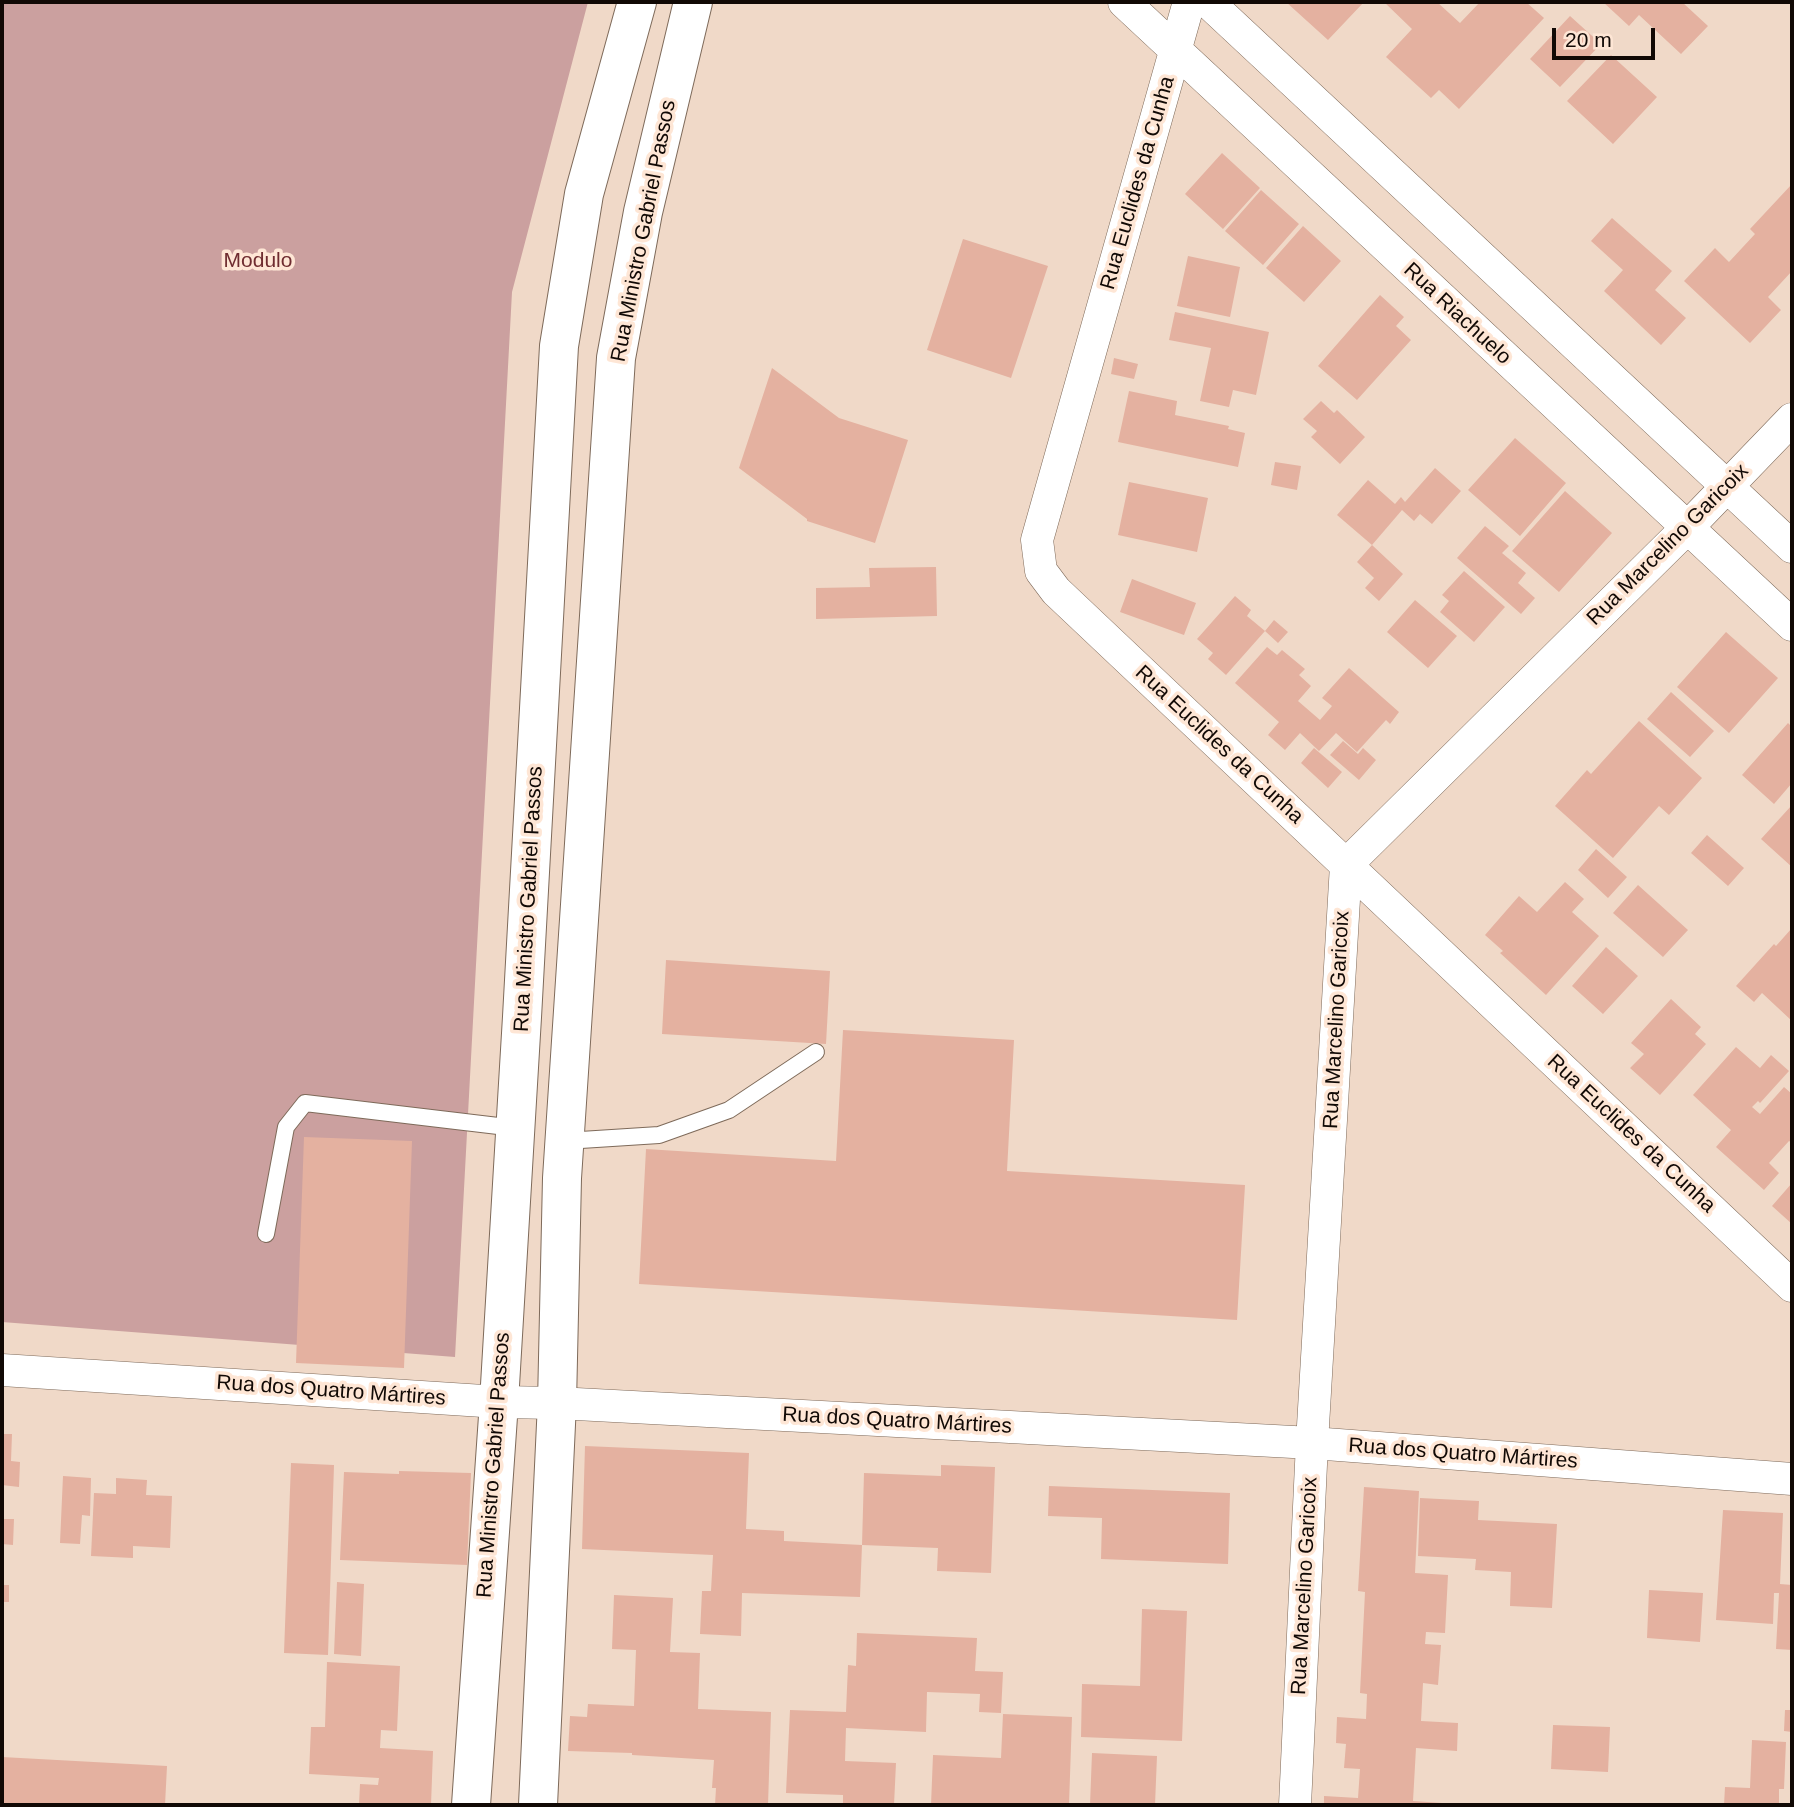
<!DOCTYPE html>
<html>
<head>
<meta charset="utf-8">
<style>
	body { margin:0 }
	#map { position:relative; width:1794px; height:1807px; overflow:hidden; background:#f0d9c8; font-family:Arial,sans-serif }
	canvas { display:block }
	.frame { position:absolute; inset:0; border:4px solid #110905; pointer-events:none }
	.scale { position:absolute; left:1552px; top:28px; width:103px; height:32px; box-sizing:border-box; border:4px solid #110905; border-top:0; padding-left:9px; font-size:21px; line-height:24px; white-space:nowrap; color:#110905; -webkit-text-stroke:5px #fee6d5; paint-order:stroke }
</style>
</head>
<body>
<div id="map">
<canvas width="1794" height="1807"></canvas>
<div class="frame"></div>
<div class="scale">20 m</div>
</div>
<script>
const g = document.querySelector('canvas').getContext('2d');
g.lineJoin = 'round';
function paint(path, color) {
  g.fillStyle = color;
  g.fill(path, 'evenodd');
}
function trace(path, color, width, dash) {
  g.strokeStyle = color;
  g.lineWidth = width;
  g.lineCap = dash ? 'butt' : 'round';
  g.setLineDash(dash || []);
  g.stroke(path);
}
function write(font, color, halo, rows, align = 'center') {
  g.font = font + ' Arial,sans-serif';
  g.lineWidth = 7;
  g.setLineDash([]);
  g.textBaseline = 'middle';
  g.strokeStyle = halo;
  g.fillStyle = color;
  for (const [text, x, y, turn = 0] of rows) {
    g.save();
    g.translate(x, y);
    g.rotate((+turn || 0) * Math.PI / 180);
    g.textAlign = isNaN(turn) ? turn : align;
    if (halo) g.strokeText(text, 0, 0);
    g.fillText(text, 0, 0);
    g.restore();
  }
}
paint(new Path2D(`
	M2,2H588L512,292L455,1357L2,1322Z`), '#cba09f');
paint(new Path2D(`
	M1286,2H1364L1328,40Z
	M1384,2H1437L1460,23L1480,2H1526L1544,18L1459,109L1439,90L1431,98L1386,57L1412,29Z
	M1603,2H1682L1708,26L1681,54L1639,15L1629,26Z
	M1570,16L1601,44L1560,87L1530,59Z
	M1611,55L1657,97L1613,144L1567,101Z
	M1222,153L1260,188L1223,229L1185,194Z
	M1792,184V271L1768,297L1781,310L1750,343L1684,281L1715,248L1729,262L1755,234L1750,229Z
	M1261,190L1299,224L1263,265L1225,231Z
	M1612,218L1672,271L1655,290L1686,318L1661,345L1604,291L1623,270L1591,241Z
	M1303,226L1341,261L1304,302L1266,268Z
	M963,239L1048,266L1011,378L927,350Z
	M1188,256L1240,267L1230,317L1177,306Z
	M1380,295L1404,317L1396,326L1411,340L1357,400L1318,366Z
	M1175,312L1269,332L1256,395L1233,390L1229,407L1200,401L1211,348L1169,340Z
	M1114,358L1138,364L1134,379L1111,374Z
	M772,368L839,418L908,440L875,543L807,521V519L739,468Z
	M1129,391L1177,401L1175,415L1229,426L1228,429L1245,433L1238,467L1118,442Z
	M1321,401L1334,413L1337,410L1365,437L1340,464L1311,437L1317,431L1303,419Z
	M1515,438L1566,483L1520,536L1468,490Z
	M1275,462L1301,466L1297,490L1271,485Z
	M1435,468L1461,491L1432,524L1420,514L1414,521L1402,510L1372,545L1337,515L1368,480L1395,504L1401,497L1405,502Z
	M1129,482L1208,498L1197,552L1118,535Z
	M1565,491L1612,533L1559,592L1512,551Z
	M1485,526L1509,546L1502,553L1526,573L1518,583L1535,598L1521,614L1457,558Z
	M1372,545L1403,574L1379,601L1365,588L1374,578L1357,562Z
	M936,567L937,616L816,619V588L870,587L869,568Z
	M1464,571L1505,607L1474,642L1440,612L1449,601L1442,595Z
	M1132,579L1196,603L1184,635L1120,612Z
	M1235,596L1251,610L1247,616L1265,631L1226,675L1208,659L1213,653L1197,639Z
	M1415,600L1457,636L1428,668L1387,632Z
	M1274,620L1288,632L1278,643L1265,631Z
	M1726,632L1778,678L1729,733L1677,687Z
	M1267,647L1277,655L1282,650L1305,669L1299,675L1311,686L1298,701L1320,720L1332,706L1322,698L1349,668L1399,712L1390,724L1386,720L1357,752L1336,733L1319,751L1300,733L1285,750L1268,735L1279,722L1235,683Z
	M1671,692L1714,731L1690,757L1647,719Z
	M1639,721L1702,778L1669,815L1659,806L1613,858L1555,806L1587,770L1591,774Z
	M1788,723L1792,727V783L1774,804L1742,775Z
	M1343,741L1358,754L1363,748L1376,760L1359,780L1330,755Z
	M1314,748L1342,772L1328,788L1301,763Z
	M1792,805V867L1761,839Z
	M1707,835L1744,868L1728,886L1691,853Z
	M1596,849L1627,877L1608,898L1578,870Z
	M1565,882L1584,899L1572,912L1599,936L1546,995L1500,953L1503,951L1485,935L1519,896L1537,912Z
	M1638,885L1688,930L1663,957L1613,913Z
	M1792,928V1021L1762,993L1754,1002L1736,986L1774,944L1776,946Z
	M1606,947L1638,976L1603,1014L1572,986Z
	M666,960L830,971L826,1044L662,1034Z
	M1671,999L1701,1027L1695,1034L1706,1044L1660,1095L1630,1068L1644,1054L1631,1043Z
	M843,1030L1014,1040L1007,1171L1245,1185L1237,1320L639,1284L646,1149L836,1161Z
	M1736,1047L1760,1068L1771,1055L1789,1071L1760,1103L1758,1101L1752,1107L1760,1114L1784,1087L1792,1094V1143L1789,1141L1769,1163L1779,1173L1764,1190L1716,1147L1731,1130L1693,1095Z
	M304,1137L412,1141L404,1368L296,1363Z
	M1792,1183V1224L1772,1206Z
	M2,1434H12L11,1461L20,1462L19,1487L2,1485Z
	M585,1446L749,1453L746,1529L784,1531V1541L862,1545L860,1597L742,1593L741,1636L700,1634L702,1591H711L713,1555L582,1549Z
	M291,1463L334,1465L328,1655L284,1653Z
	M941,1465L995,1467L991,1573L937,1571L938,1548L862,1545L864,1473L941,1476Z
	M399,1471L471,1473L467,1565L340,1560L344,1472L399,1474Z
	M63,1476L91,1478L90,1516L82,1515L80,1544L60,1543Z
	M116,1478L147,1480L146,1495L172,1496L170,1548L133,1546V1558L91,1556L94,1493L116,1494Z
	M1049,1486L1230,1493L1228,1564L1101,1559L1102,1518L1048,1516Z
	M1364,1487L1419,1491L1415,1573L1448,1575L1445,1633L1426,1632L1425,1644L1441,1645L1438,1685L1423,1683L1421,1721L1458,1723L1457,1751L1416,1748L1413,1801L1442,1803V1805H1324V1796L1358,1798L1360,1769L1344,1768L1346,1744L1336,1743L1337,1717L1366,1719L1367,1694L1360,1693L1365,1592L1358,1591Z
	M1420,1498L1479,1501L1478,1520L1557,1524L1552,1608L1510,1606L1511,1572L1475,1570L1476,1559L1418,1556Z
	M1723,1510L1783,1513L1780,1584L1792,1585V1650L1776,1649L1779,1593H1774L1773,1624L1716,1620Z
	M2,1519H14L13,1545L2,1544Z
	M337,1582L364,1584L361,1656L334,1654Z
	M2,1585H9V1602H2Z
	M1649,1590L1703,1593L1700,1642L1647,1638Z
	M614,1595L673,1598L670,1652L700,1653L698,1709L771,1712L768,1805H715L716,1788H712L714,1760L632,1755V1753L568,1751L570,1716L587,1717L588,1704L634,1706L636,1650L612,1649Z
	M1142,1609L1187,1611L1182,1741L1081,1737L1082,1684L1140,1686Z
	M857,1633L977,1638L975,1671L1003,1672L1001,1713L979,1712L980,1694L927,1692L926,1732L846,1728L845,1761L896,1763L894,1805H843V1795L786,1793L790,1710L846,1712L848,1665L856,1666Z
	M327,1662L400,1666L397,1731L381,1730L380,1748L433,1751L431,1805H359L360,1784L378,1785L379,1778L309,1774L311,1727H325Z
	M1785,1710H1792V1732L1784,1731Z
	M1003,1714L1072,1717L1069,1805H931L933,1755L1001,1758Z
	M1553,1725L1610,1727L1608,1772L1551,1769Z
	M1752,1740L1786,1742L1784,1789H1779V1805H1724L1725,1787L1750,1788Z
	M1092,1753L1157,1756L1155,1805H1090Z
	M2,1757L167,1766L165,1805H2Z`), '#e4b1a0');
const service = new Path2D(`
	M565,1141L659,1135L729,1110L816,1052
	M266,1234L286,1127L305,1103L515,1128`);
const minor = new Path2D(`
	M1124,2L1792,625
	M1189,2L1037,540L1041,571L1056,591L1792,1286
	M1208,2L1792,547
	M2,1370L499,1402L557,1403L1312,1443L1792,1479
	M1295,1805L1312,1443L1346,865L1687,528L1792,419`);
const secondary = new Path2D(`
	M471,1805L499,1402L522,1017L559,346L584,194L637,2
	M538,1805L557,1403L562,1178L616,358L643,212L693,2`);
trace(service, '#7e6a5a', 18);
trace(minor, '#7e6a5a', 33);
trace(secondary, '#7e6a5a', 40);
trace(service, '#fff', 16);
trace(minor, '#fff', 32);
trace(secondary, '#fff', 38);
write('21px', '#110905', '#fee6d5', [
	["Rua Euclides da Cunha",1138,183,-74],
	["Rua Ministro Gabriel Passos",644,231,-79],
	["Rua Riachuelo",1457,314,43],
	["Rua Marcelino Garicoix",1668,545,-45],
	["Rua Euclides da Cunha",1219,745,43],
	["Rua Ministro Gabriel Passos",529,899,-87],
	["Rua Marcelino Garicoix",1337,1020,-87],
	["Rua Euclides da Cunha",1631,1134,43],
	["Rua dos Quatro Mártires",331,1391,4],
	["Rua dos Quatro Mártires",897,1421,3],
	["Rua dos Quatro Mártires",1463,1454,4],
	["Rua Ministro Gabriel Passos",494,1465,-86],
	["Rua Marcelino Garicoix",1305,1586,-87]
]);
write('21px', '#6f2c30', '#fee6d5', [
	["Modulo",258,261]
]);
</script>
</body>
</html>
